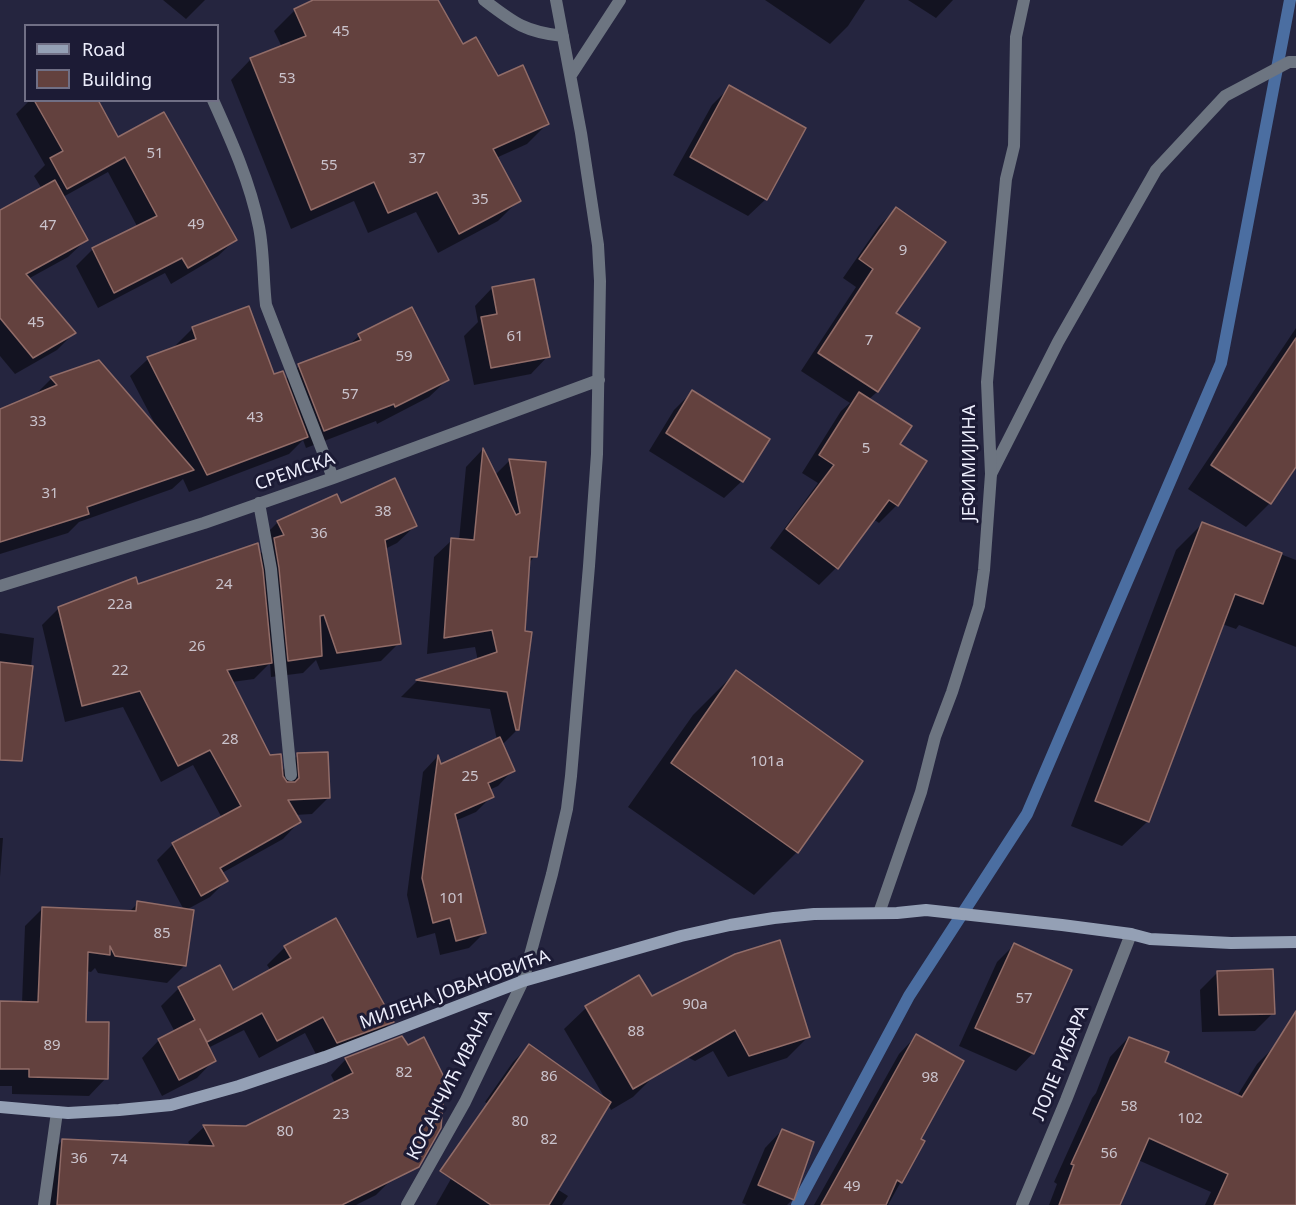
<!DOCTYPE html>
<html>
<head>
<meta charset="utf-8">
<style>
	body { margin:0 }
	#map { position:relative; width:1296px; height:1205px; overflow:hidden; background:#25253f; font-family:"Noto Sans",sans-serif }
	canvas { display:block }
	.legend { position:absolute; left:24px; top:24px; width:195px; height:78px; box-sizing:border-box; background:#1c1b35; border:2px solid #706f85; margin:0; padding:8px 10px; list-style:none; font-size:18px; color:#edeefc }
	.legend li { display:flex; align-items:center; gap:12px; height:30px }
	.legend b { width:30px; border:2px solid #706f85 }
</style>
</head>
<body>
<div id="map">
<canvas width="1296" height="1205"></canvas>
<ul class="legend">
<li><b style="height:8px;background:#94a0b5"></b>Road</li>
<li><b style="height:16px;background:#63413e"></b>Building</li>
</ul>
</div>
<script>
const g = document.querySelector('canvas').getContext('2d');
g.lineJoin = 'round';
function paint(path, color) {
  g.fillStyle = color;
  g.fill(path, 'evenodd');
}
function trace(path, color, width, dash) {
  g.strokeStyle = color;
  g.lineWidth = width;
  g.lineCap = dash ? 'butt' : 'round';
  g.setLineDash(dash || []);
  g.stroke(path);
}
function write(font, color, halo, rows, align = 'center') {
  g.font = font + ' "Noto Sans",sans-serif';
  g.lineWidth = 6;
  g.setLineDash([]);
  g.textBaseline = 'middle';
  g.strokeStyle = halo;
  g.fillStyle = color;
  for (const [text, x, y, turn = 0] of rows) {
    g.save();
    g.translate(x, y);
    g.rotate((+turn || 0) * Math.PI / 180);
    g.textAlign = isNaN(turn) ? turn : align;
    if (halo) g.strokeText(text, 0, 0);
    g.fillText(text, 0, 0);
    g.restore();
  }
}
paint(new Path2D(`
	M163,0H205L186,19Z
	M317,0H436L462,46L547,124L527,144L496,158L519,200L498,221L438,253L416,212L368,233L354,201L291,229L231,80L251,59L282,47L274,31L295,10Z
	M765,0H865L848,26L830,44Z
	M908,0H953L936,18Z
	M730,87L766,199L748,216L673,175L712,105Z
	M30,100H96L117,139L235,240L218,256L171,284L165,273L98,308L76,266L93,249L137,226L108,172L63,197L86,240L68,257L28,279L74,333L57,350L15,374L0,356V212L42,189L34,176L45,165L16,114Z
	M896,209L894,313L918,329L877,392L868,400L898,444L897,505L879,523L873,519L836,568L819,585L770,548L818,483L802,473L841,411L850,403L801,371L856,287L843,278L879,226Z
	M492,288L548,356L531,374L474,385L464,336L478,322L475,306Z
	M193,328L273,376L285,380L299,366L348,346L359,336L447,380L429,397L377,424L376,421L306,448L303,440L289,454L189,492L183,479L172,489L79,522L68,533L0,554V411L33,397L51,379L99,362L156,426L130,376L148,359L176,348L175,346Z
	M1296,328V464L1270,503L1246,527L1188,489Z
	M692,392L742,481L724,498L649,451L674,410Z
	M482,450L495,475L510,460L535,556L528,564L518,729L502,745L513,770L498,786L489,790L492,796L476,812L455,821L485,932L469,948L440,955L435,933L417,938L407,895L423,772L437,757L440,766L497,740L490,709L401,697L417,681L478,661L475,647L427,654L434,557L452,540H459L466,467Z
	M340,505L415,526L397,543L385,549L399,643L381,661L320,670L316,660L303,673L271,677L270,663L254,679L232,682L269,756L281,772L298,755L329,797L312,814L295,815L299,822L283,839L222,873L226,881L210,897L186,910L184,966L167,983L98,973L95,968L91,972L86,971L84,1023L106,1078L89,1096L12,1094V1086H0V1003H22L25,926L42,909L129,912L138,903L184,910L157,860L173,844L222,818L193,765L161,782L123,707L65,722L42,625L59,608L138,586L259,555L265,549L260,540L278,522Z
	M1202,524L1296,560V647L1239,625L1236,629L1222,624L1148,821L1122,846L1071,826L1176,550Z
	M0,633L34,638L26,714L0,728Z
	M736,672L797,852L754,895L628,807L693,715Z
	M0,838H3L0,877Z
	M1014,945L1033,1053L1016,1071L959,1046L997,962Z
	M285,947L392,1021L375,1039L319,1060L305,1033L259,1058L244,1030L208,1048L214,1060L197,1078L162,1096L142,1058L159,1040L175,1032L161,1006L179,988L232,992L271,971L267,965Z
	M1218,972L1273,1013L1255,1031L1202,1032L1200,990Z
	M639,977L651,998L808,1037L787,1058L728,1077L713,1051L695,1061L671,1049L655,1075L633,1097L611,1110L608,1104L557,1189L568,1196L562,1205H436L492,1107L485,1102L513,1062L529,1046L606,1100L564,1029L586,1008Z
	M1296,1016V1205H1205L1211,1192L1138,1160L1119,1205H1049L1057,1184L1054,1182L1092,1098L1096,1093L1110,1057L1128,1038L1167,1053L1163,1063L1237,1096L1257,1064L1274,1047Z
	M916,1036L919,1139L923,1142L888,1205H814L899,1054Z
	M402,1038L392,1179L376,1195L356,1205H44L46,1157L62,1141L191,1147L188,1142L204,1127L247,1128L335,1083L331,1075L346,1059Z
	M782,1130L793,1199L787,1205H747L742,1203L765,1148Z`), '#0007');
trace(new Path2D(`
	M797,1205L909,996L1027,814L1221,363L1290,0`), '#4b6ea1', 12);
const building = new Path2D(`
	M313,0H438L463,44L476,37L498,76L523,65L549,124L493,149L521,201L459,234L437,192L388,213L374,182L311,210L250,58L306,36L294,9Z
	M729,85L806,128L767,200L690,157Z
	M34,100H98L118,137L164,112L237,240L188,268L182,258L114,293L92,248L157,216L125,157L67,189L50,158L63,151Z
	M55,180L88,240L26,274L76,333L33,358L0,318V210Z
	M896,207L946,242L896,313L920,328L878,392L818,353L873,269L859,259Z
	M534,279L550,357L491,368L481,317L497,314L492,287Z
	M249,306L274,374L283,371L308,437L207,475L147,357L196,339L192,327Z
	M412,307L449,380L395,407L394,404L324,431L298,364L361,340L358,334Z
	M1296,338V467L1271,504L1211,465Z
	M99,360L194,470L87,507L89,514L0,542V409L57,385L50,377Z
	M692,390L770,439L743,482L666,433Z
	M859,392L912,426L900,444L927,461L898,506L889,500L838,569L786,529L834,465L819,455Z
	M483,448L516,515L520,513L509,459L546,462L537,557H530L525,631L532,632L519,730H516L507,692L416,680L497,652L492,630L444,638L451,538L474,540Z
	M395,478L417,526L385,540L401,644L337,653L324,615L320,616L322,656L288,661L279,568L274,538L284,535L277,521L337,494L341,503Z
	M1202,522L1282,553L1263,604L1235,594L1149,822L1095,801Z
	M258,543L263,570L272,663L227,670L270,755L281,754L283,776L287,782H295L299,778L297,753L328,752L330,798L288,800L301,822L220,868L228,881L201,896L172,843L241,806L210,750L178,766L140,691L82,706L58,607L136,577L138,584Z
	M0,662L33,666L22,761L0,760Z
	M736,670L863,761L798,853L671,763Z
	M500,737L515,771L488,783L494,797L455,814L486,933L456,941L450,918L433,923L422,878L438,755L441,764Z
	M137,901L194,910L186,966L115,956L110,946V955L88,952L86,1022H109L108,1079L29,1077V1069H0V1001L38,1002L42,907L136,911Z
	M336,918L394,1022L337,1043L323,1017L277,1041L262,1013L207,1042L200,1029L216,1061L179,1080L158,1039L195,1020L178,987L220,965L233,990L291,958L284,946Z
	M780,940L810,1037L749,1056L735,1030L633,1089L585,1006L639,975L652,996L735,954Z
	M1014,943L1072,970L1034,1054L975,1028Z
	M1273,969L1275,1014L1219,1015L1217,971Z
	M1296,1011V1205H1214L1228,1174L1149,1138L1120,1205H1059L1074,1165L1071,1164L1129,1037L1169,1052L1165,1062L1242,1097Z
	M916,1034L964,1061L921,1139L925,1141L902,1183L897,1180L886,1205H821Z
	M402,1036L408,1045L424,1037L445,1079L441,1128L419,1167L342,1205H57L62,1139L214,1146L203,1125L246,1126L353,1073L345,1058Z
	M529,1044L611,1102L549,1205H491L440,1171Z
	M782,1129L814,1142L794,1200L758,1185Z`);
paint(building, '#63413e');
trace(building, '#916c68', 1.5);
trace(new Path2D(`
	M991,474L1058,342L1156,170L1225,96L1289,62H1296`), '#6d7581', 12);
trace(new Path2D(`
	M484,0C514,23 525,32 563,36
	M571,75L620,0
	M213,100C232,142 250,182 259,227C264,253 263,279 266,305L333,478
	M259,503L271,569L291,775
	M0,586L204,523L333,478L599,380
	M879,913L921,792L935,737L952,692L979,606L984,570L991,474L987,382L1006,179L1014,146L1016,37L1024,0
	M44,1205L57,1112
	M407,1205L465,1102L523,981L552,874L567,809L571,776L589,566L597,454L600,281L598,245L581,133L556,0
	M1022,1205L1066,1100L1131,934`), '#6d7581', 12);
trace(new Path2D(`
	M0,1107L68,1113L119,1110L171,1105L239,1086L325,1057L523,981L681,936L730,925L774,918L814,914L897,913L926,910L1062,925L1131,934L1150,939L1231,943L1296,942`), '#94a0b5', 12);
write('15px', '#cac3cc', null, [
	["45",341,32],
	["53",287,79],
	["51",155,154],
	["37",417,159],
	["55",329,166],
	["35",480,200],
	["49",196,225],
	["47",48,226],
	["9",903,251],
	["45",36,323],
	["61",515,337],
	["7",869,341],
	["59",404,357],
	["57",350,395],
	["43",255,418],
	["33",38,422],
	["5",866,449],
	["31",50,494],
	["38",383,512],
	["36",319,534],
	["24",224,585],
	["22a",120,605],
	["26",197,647],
	["22",120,671],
	["28",230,740],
	["101a",767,762],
	["25",470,777],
	["101",452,899],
	["85",162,934],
	["57",1024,999],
	["90a",695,1005],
	["88",636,1032],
	["89",52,1046],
	["82",404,1073],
	["86",549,1077],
	["98",930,1078],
	["58",1129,1107],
	["23",341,1115],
	["102",1190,1119],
	["80",520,1122],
	["80",285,1132],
	["82",549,1140],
	["56",1109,1154],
	["36",79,1159],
	["74",119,1160],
	["49",852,1187]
]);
write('18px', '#edeefc', '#1c1b35', [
	["ЈЕФИМИЈИНА",970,463,-90],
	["СРЕМСКА",295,472,-19],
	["МИЛЕНА ЈОВАНОВИЋА",455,990,-20],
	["ЛОЛЕ РИБАРА",1061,1063,-68],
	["КОСАНЧИЋ ИВАНА",450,1085,-63]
]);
</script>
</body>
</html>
